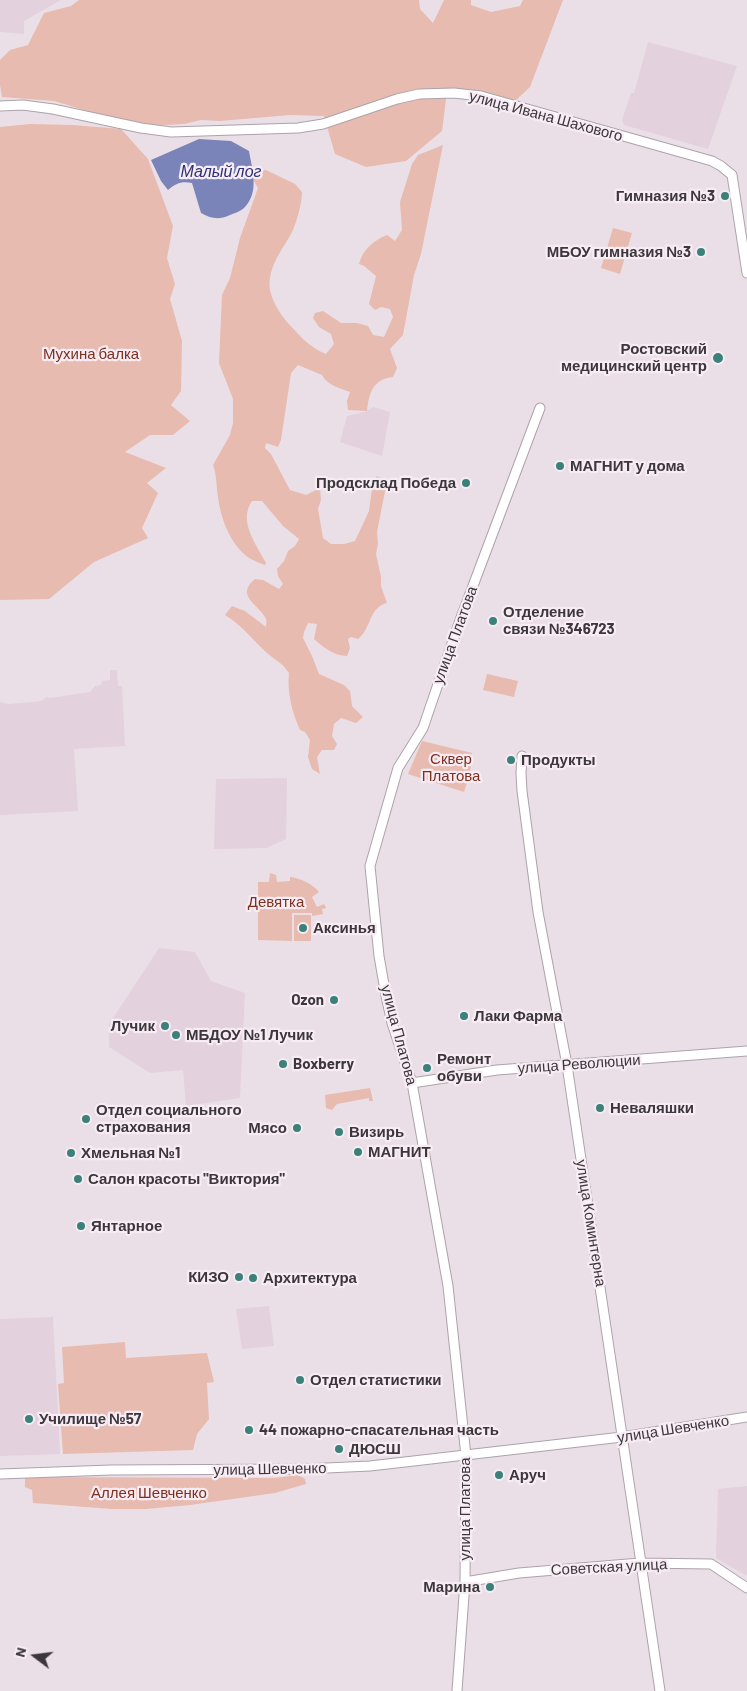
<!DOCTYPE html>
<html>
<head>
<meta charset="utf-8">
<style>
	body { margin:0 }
	#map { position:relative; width:747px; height:1691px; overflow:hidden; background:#eadfe7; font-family:Barlow,sans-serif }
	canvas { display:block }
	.north { position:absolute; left:10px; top:1631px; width:50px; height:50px; -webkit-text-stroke:4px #f8ecf4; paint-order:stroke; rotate:285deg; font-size:14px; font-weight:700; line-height:20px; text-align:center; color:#3b373a }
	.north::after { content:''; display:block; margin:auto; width:18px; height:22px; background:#3b373a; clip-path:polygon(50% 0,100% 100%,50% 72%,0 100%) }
</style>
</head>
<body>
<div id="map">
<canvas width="747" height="1691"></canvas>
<div class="north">N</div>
</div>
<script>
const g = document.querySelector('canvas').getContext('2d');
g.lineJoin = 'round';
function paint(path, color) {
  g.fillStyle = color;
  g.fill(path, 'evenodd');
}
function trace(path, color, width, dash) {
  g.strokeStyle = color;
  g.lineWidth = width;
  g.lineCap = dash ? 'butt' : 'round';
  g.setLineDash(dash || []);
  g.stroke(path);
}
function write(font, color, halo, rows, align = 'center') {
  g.font = font + ' Barlow,sans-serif';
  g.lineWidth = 4.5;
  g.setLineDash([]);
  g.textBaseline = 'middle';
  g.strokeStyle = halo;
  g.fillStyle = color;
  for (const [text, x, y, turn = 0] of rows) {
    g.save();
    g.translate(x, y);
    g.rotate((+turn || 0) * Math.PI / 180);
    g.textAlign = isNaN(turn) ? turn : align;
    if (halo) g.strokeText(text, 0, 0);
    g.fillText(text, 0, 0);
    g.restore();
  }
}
paint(new Path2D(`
	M0,0H61L24,21V34L0,32Z
	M648,42L737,66L708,149L624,125L622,120L631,93H634Z
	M373,407L390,412L382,456L340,442L347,416L365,412Z
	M110,670H117L118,686H122L125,746L74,749L78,811L0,815V702L9,704L42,701L46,697L50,698L90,692L95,686L101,685L102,681L110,680Z
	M287,778L286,839L266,848L214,849L216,779Z
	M159,948L195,952L211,981L245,993L240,1098L186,1106L183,1070L150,1073L109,1047V1024Z
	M269,1306L274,1346L242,1349L236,1309Z
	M53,1317L60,1454L0,1456V1319Z
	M747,1486V1576L716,1558L718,1489Z`), '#e3d1de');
paint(new Path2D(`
	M79,0H419L420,9L433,23L444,0H471V5L491,12L520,6L523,0H563L530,87L514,102L447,91L442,131L406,161L366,167L335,154L324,116L290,115L220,121L201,120L184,124L164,125L122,124L84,110L54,101L2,97L0,85V60L10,50L28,45L44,13L71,6Z
	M30,124L73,125L121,129L148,159L173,226L167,258L175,284L170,299L182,341L181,391L171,405L190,421L173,435H150L125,452L166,468L147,483L158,493L142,528L148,538L94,562L49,599L0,600V127Z
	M443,145L421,254L414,275L403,335L390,349L397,368L393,377C373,379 369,393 367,411L348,410L347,401L350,392C339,388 327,385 322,375L298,365L291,373L281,440L278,447L266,443L265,448L271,454L290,490L306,495L320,488L321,500L318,509L323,538L331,544H344L355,541L369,511L373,481L377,476L382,479L386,486L377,532L378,544L376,554L381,577V586L387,603C368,608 372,628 358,639L351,637L348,639L350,648L347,656C334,656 323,647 314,639L317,624L308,623L304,632L303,638L312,656L319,674L344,685L350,691L352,706L363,717L356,723L341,718L334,724L332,736L337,744L334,750H322L317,757L320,774L312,769L308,757L310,740L305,732L300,730C292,712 287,693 289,673C282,663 281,664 272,657C255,644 244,626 225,615L232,606L245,611L266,627C266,624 267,621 266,619C260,605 234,596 255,579L263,580L279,589L283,584L278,576L277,569L284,561L288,551L295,546L299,539L283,526L262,501H252C238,521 256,544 266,563L265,565C256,562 247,558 241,551C228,538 220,515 218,497C216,485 217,476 213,465L230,435L233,423V399L219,363L222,295L230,278L240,238L258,188L254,181L253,171L266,170L295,184L302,192C302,203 296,226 290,236C282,249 272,263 270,278C267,294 278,311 288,323C300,336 310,348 326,354L334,344L331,334L319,327L313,318L315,313L323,311L341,323H357L368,326L373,335L384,337L393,317L390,309L381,307L375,310L369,304L376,276L364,266L359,264C362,250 374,240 387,235L395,241L402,230L400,202L412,164L418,155Z
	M613,228L632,233L620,274L601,268Z
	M487,674L518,681L514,697L483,690Z
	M422,741L472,753L470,773L464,792L408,774Z
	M270,873L276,875L277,882L290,881V877C300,878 313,884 319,892L312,897L317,907L324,904L326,908L322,909L323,914L312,916V913H292V941L258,940V882H269Z
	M294,915H311V941H294Z
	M370,1088L373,1101H369V1098L337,1104L332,1110L326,1108L325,1095Z
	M125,1342L126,1358L207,1353L214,1382L207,1383L209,1419L197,1434L193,1450L63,1454L58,1384L64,1383L62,1347Z
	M298,1475L305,1479L306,1484L275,1493L190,1505L146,1509H112L33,1503L32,1490L25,1487V1478L34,1477L275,1478Z`), '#e7bbaf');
paint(new Path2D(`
	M199,139L231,141L249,151C252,169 260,192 244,208C241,211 235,213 230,215C219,220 212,219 201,213L192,183C182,181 176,183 168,190L161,181L151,160Z`), '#7a84b9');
const secondary = new Path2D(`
	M0,106L23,105L53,109L141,128L171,132L298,128L323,124L397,99L419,94L454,93L481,96L712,161L721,166L732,175L747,273
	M522,756L521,773L522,791L538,912L567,1065L660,1691
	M412,1083L497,1070L747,1051
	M0,1474L111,1470L305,1469L370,1466L622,1437L747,1417
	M465,1582L519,1573L640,1563L711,1564L747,1588
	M457,1691L465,1582L466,1456L448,1286L412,1083L392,1023L386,996L379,956L370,866L398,768L423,728L459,623L540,408`);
trace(secondary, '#ada2aa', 11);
trace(secondary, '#fff', 9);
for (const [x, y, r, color] of [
	[725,196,5,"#3a8179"],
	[701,252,5,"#3a8179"],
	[718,358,6,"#3a8179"],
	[560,466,5,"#3a8179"],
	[466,483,5,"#3a8179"],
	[493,621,5,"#3a8179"],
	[511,760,5,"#3a8179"],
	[303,928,5,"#3a8179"],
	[334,1000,5,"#3a8179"],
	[464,1016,5,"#3a8179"],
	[165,1026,5,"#3a8179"],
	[176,1035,5,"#3a8179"],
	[283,1064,5,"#3a8179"],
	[427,1068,5,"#3a8179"],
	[600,1108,5,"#3a8179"],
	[86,1119,5,"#3a8179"],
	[297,1128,5,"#3a8179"],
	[339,1132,5,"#3a8179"],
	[358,1152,5,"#3a8179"],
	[71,1153,5,"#3a8179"],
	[78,1179,5,"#3a8179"],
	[81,1226,5,"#3a8179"],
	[239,1277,5,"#3a8179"],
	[253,1278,5,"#3a8179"],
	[300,1380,5,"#3a8179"],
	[29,1419,5,"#3a8179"],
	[249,1430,5,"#3a8179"],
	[339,1449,5,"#3a8179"],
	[499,1475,5,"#3a8179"],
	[490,1587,5,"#3a8179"]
]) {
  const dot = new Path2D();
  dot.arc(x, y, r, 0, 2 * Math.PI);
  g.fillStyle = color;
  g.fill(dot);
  trace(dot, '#f8ecf4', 2);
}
write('15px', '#3b373a', '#f8ecf4', [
	["улица Ивана Шахового",546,116,15],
	["улица Платова",455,635,-70],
	["улица Платова",399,1035,75],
	["улица Революции",579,1064,-4],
	["улица Коминтерна",591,1223,81],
	["улица Шевченко",673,1429,-9],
	["улица Шевченко",270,1469,-1],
	["улица Платова",465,1509,-90],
	["Советская улица",609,1567,-3]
]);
write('bold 15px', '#3b373a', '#f8ecf4', [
	["Гимназия №3",715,196,"right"],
	["МБОУ гимназия №3",691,252,"right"],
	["Ростовский",707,349,"right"],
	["медицинский центр",707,366,"right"],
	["МАГНИТ у дома",570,466],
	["Продсклад Победа",456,483,"right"],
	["Отделение",503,612],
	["связи №346723",503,629],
	["Продукты",521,760],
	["Аксинья",313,928],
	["Ozon",324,1000,"right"],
	["Лаки Фарма",474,1016],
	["Лучик",155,1026,"right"],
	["МБДОУ №1 Лучик",186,1035],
	["Ремонт",437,1059],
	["обуви",437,1076],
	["Boxberry",293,1064],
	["Неваляшки",610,1108],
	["Отдел социального",96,1110],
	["страхования",96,1127],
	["Мясо",287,1128,"right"],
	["Визирь",349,1132],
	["МАГНИТ",368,1152],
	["Хмельная №1",81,1153],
	["Салон красоты \"Виктория\"",88,1179],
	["Янтарное",91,1226],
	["КИЗО",229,1277,"right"],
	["Архитектура",263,1278],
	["Отдел статистики",310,1380],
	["Училище №57",39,1419],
	["44 пожарно-спасательная часть",259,1430],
	["ДЮСШ",349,1449],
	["Аруч",509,1475],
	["Марина",480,1587,"right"]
], 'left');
write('15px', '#7c301d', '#f8ecf4', [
	["Мухина балка",91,354],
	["Сквер",451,759],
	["Платова",451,776],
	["Девятка",276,902],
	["Аллея Шевченко",149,1493]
]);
write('italic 16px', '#2d3273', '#f8ecf4', [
	["Малый лог",221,172]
]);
</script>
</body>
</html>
